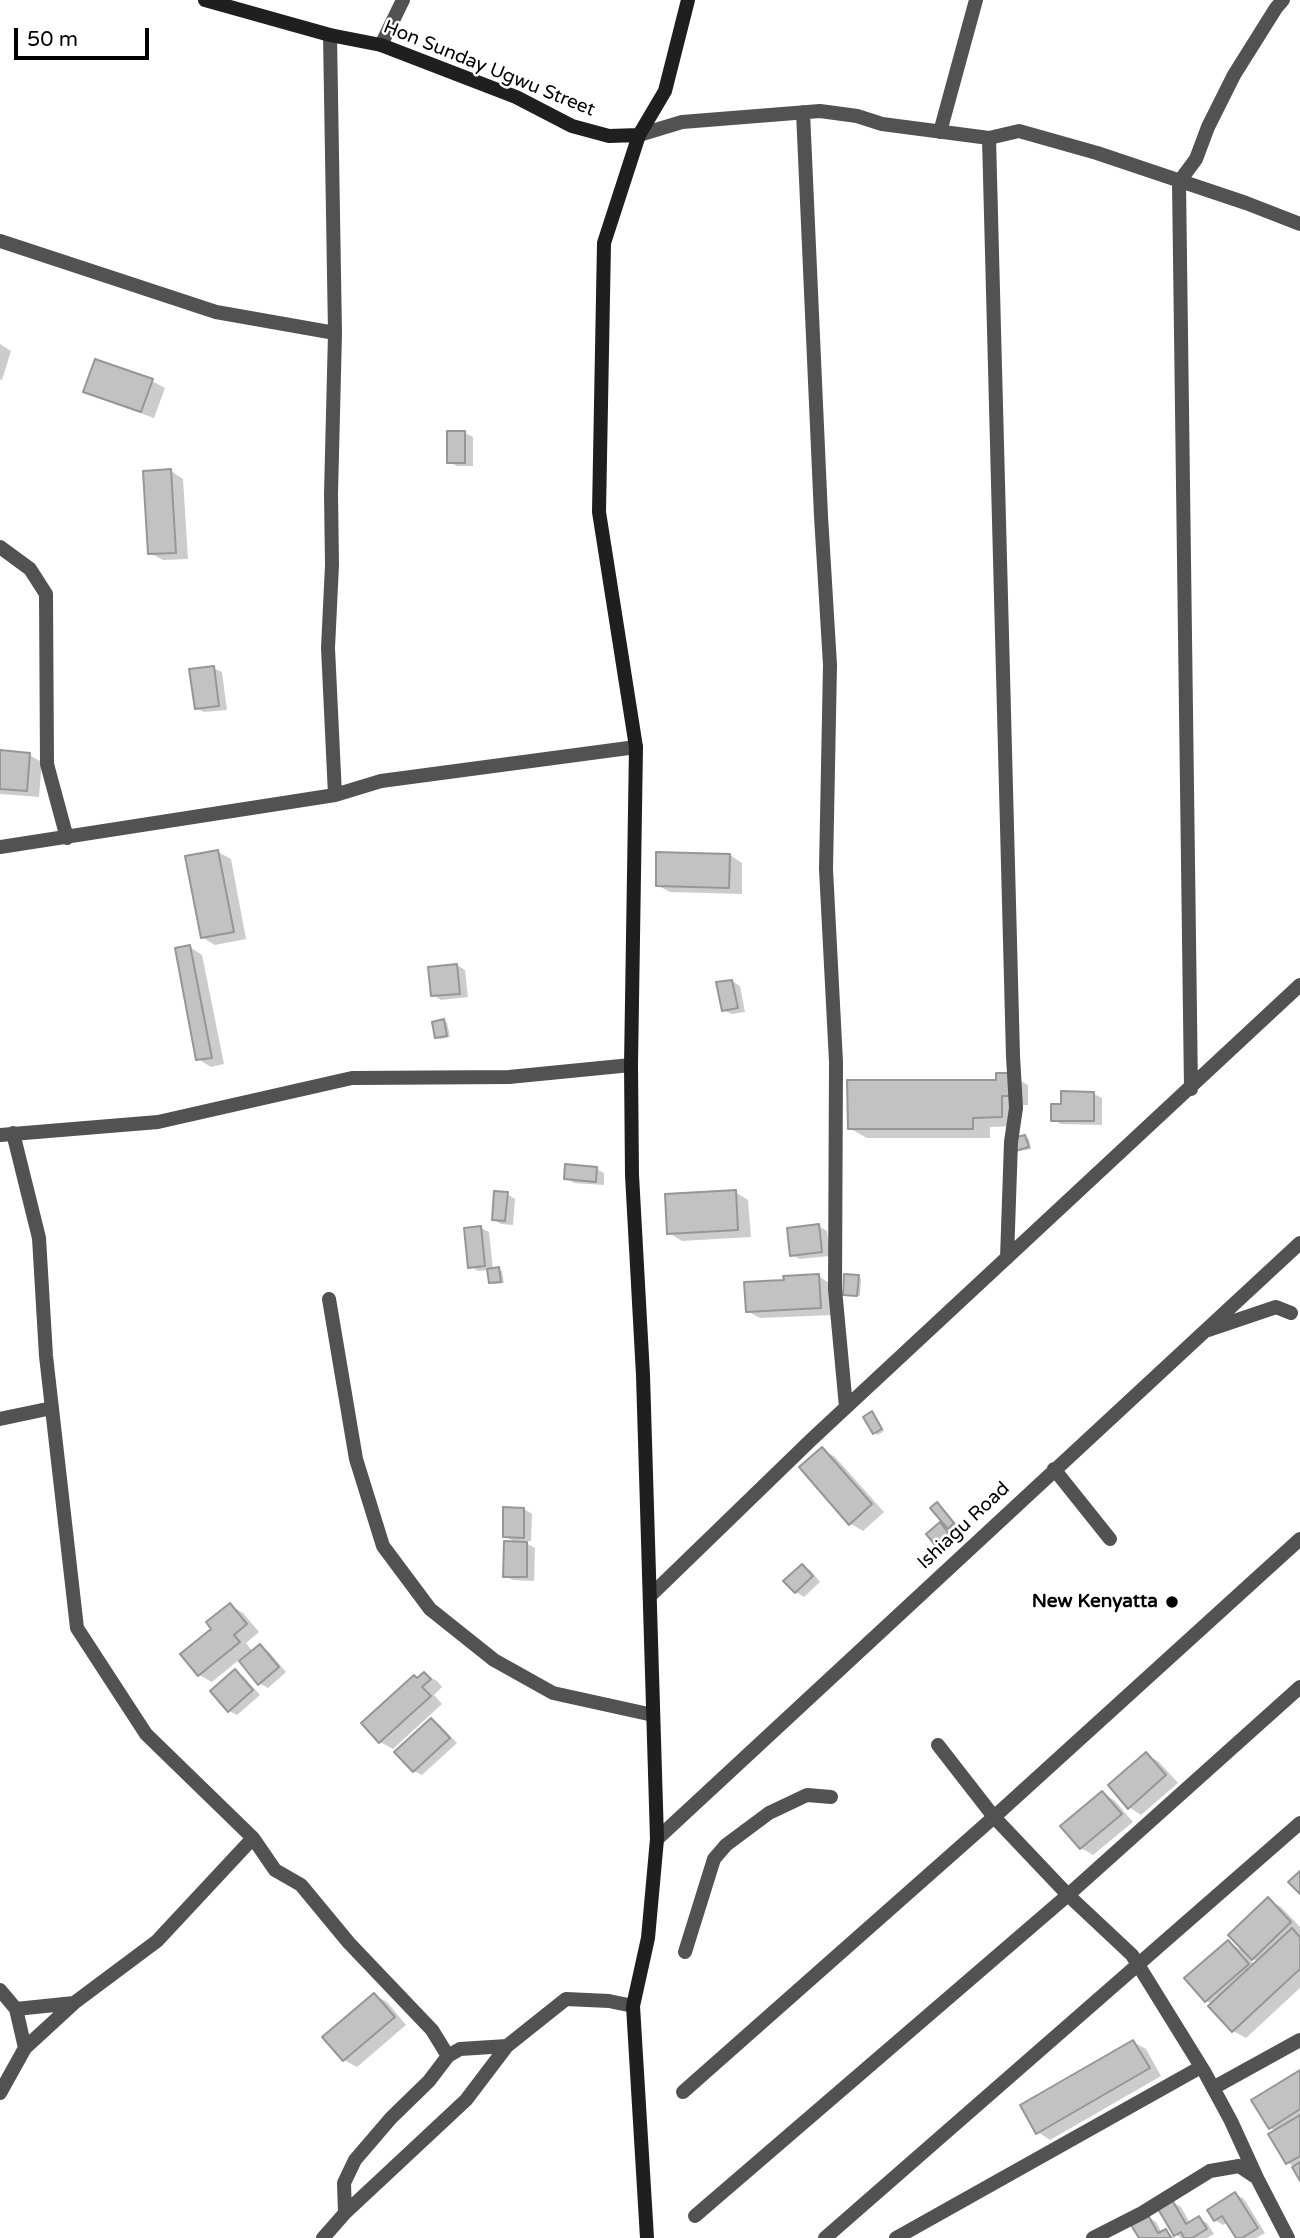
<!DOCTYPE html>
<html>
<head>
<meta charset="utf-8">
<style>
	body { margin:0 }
	#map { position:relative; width:1300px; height:2238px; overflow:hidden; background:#fff; font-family:"Varela Round",sans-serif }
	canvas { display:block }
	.scale { position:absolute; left:14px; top:28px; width:135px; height:32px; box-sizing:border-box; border:4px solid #000; border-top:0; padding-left:9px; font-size:21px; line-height:24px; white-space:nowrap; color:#000; -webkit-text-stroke:5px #fff; paint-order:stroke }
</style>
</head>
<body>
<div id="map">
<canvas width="1300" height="2238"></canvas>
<div class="scale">50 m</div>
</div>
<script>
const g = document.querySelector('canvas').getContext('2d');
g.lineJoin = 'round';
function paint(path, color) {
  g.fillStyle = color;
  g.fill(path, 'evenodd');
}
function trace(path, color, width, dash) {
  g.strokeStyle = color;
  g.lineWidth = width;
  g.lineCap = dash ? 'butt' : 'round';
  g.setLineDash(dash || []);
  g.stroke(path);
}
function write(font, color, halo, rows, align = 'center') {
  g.font = font + ' "Varela Round",sans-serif';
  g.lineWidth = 5;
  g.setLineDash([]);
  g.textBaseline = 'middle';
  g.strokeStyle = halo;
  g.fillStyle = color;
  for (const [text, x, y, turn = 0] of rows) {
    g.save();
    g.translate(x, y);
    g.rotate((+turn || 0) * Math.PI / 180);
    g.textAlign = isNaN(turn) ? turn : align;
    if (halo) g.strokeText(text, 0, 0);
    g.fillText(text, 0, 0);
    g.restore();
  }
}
paint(new Path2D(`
	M0,344L11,351L2,380L0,379Z
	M152,381L165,388L154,418L98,398L85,391Z
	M465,433L473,437V466H457L449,462Z
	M171,471L183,479L188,559L163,560L150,553Z
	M213,668L222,672L227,710L204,712L196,708Z
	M0,752L29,755L42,762L39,797L0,794Z
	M218,852L231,859L246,939L215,945L202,937Z
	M730,855L742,863V894L670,892L657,885Z
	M190,947L202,955L224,1064L211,1067L198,1059Z
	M457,965L465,970L468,997L441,1000L433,995Z
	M732,981L740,986L745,1012L732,1014L723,1010Z
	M444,1021L447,1023L450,1037L440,1039L437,1037Z
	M1010,1075L1028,1085V1105H1018L1019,1126L990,1127V1138H867L849,1128L998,1082Z
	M1094,1094L1102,1098V1125L1061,1124L1053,1120Z
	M1025,1137L1029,1139L1031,1149L1020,1151L1017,1149Z
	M596,1169L604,1173V1185L574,1183L566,1178Z
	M735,1192L748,1200L751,1237L682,1241L669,1233Z
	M507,1194L515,1199L513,1225L501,1224L493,1219Z
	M818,1226L827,1231L830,1256L800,1259L792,1255Z
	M481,1228L489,1232L493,1270L502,1271L504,1283L494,1284L491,1282L489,1270L478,1271L470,1266Z
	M818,1276L831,1284L833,1315L760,1318L747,1311L785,1282Z
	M858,1277L861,1279L860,1296L844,1294Z
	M872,1413L875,1415L884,1431L878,1435L875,1433Z
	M822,1449L835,1457L884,1512L863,1531L850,1523Z
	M937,1504L957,1525L952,1529L949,1527Z
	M524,1509L532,1514L531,1541H522L535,1548L534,1581L513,1580L505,1576L517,1543L504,1536Z
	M943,1527L951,1536L939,1546L936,1544Z
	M802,1566L810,1570L820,1582L804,1597L796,1592Z
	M230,1605L243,1613L259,1632L246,1643L253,1652L260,1646L268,1651L286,1672L268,1688L259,1683L240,1659L212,1682L199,1675L214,1629Z
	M235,1671L243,1676L260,1695L237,1715L229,1711Z
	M424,1674L437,1681L442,1687L434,1695L442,1704L393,1749L380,1742L418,1679Z
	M432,1720L440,1725L457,1743L422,1775L414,1771Z
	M1146,1754L1159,1762L1178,1783L1141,1815L1129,1807Z
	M1103,1793L1115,1801L1133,1822L1093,1855L1081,1848Z
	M1268,1900L1281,1907L1300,1927V1988L1246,2038L1233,2031L1213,2004L1206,2001L1228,1942L1245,1952ZM1246,1955L1259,1962L1255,1965Z
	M374,1995L387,2002L406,2025L357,2067L344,2060Z
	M1133,2042L1146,2049L1161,2076L1050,2140L1038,2132Z
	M1300,2072V2177L1293,2166L1288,2163L1276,2131L1270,2128Z
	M1235,2194L1244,2199L1265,2233L1256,2238H1238L1228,2222L1223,2225L1215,2220Z
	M1172,2202L1181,2207L1190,2223L1199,2218L1207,2223L1214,2234L1207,2238H1181L1175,2234Z
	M1148,2217L1156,2222L1162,2233L1166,2231L1175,2238H1141Z`), '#0003');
const building = new Path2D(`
	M95,359L153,379L141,412L83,392Z
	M447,431H465V463H447Z
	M171,469L176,553L148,554L143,471Z
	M214,666L219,706L195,709L189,669Z
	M0,750L30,753L27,791L0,789Z
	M218,850L234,932L201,938L185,856Z
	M656,852L730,854L729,888L656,886Z
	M190,945L212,1058L196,1060L175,948Z
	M457,964L460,994L431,996L428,967Z
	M732,980L738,1008L722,1011L716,982Z
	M444,1019L447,1036L435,1038L432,1022Z
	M996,1073H1011V1096H1002V1117L973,1118V1129H848L847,1080H996Z
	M1061,1091L1094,1092V1121H1051V1104H1061Z
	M1025,1135L1029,1147L1015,1151L1012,1138Z
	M565,1164L597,1167L596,1182L564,1179Z
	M736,1190L738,1230L667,1234L665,1194Z
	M494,1191L508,1192L505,1221L492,1220Z
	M819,1224L822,1252L790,1256L787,1228Z
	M481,1226L485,1266L468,1268L464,1228Z
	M499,1267L501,1282L489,1283L487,1269Z
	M819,1274L821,1308L746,1312L744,1282L784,1280L783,1276Z
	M844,1274L859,1275L857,1296L843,1295Z
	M872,1411L882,1429L873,1434L863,1417Z
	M822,1447L872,1504L849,1525L799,1467Z
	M937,1502L954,1523L948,1529L930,1508Z
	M503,1507L524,1508V1538L503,1537Z
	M940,1522L949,1534L935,1545L926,1534Z
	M504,1541L527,1542V1577H503Z
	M802,1564L813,1576L795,1593L783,1581Z
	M230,1603L247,1624L234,1635L240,1642L198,1676L180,1654L211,1629L206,1622Z
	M260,1644L279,1667L258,1685L239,1661Z
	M235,1669L253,1690L228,1712L210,1691Z
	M424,1672L431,1679L422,1687L431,1696L379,1743L361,1723L414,1675L417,1678Z
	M431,1718L450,1738L413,1772L394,1752Z
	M1146,1752L1166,1775L1128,1809L1108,1785Z
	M1102,1791L1122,1814L1080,1849L1060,1826Z
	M1300,1871V1894L1288,1882Z
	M1268,1897L1291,1922L1252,1960L1228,1935Z
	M1292,1928L1300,1937V1969L1232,2032L1208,2006Z
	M1228,1940L1249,1964L1205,2002L1184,1978Z
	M374,1993L395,2017L343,2061L322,2037Z
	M1133,2040L1150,2068L1036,2134L1020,2105Z
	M1300,2070V2109L1269,2129L1251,2100Z
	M1300,2115V2156L1286,2164L1268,2134Z
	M1300,2162V2181L1292,2167Z
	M1235,2192L1258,2228L1242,2238H1236L1222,2216L1214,2221L1207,2210Z
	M1172,2200L1186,2224L1199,2216L1207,2229L1192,2238H1184L1181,2232L1174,2236L1158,2209Z
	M1148,2215L1158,2233L1166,2229L1171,2238H1139L1131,2225Z`);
paint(building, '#c2c2c2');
trace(building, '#969696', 2);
trace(new Path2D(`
	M330,35L335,333L331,494L332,565L328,648L335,795
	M381,45L403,0
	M803,112L821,516L830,665L826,869L836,1062L835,1289L846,1407
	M940,132L976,0
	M639,135L682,122L820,111L857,116L882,124L989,138L1019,131L1097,153L1246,203L1300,224
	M989,138L1013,1056L1016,1108L1011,1142L1007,1258
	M0,241L216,312L335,333
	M0,547L30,569L46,594L47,764L67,838
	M0,847L335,795L381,781L636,747
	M1191,1089L1179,182L1196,159L1208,127L1234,75L1276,8L1283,0
	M13,1133L39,1238L46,1356L77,1628L146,1734L253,1838
	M0,1135L158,1122L352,1078L509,1077L631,1065
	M329,1299L356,1459L383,1546L430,1609L494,1660L553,1693L653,1715
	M1208,1330L1276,1307L1291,1313
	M0,1419L52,1408
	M1054,1469L1110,1539
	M650,1596L812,1439L1300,985
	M938,1745L994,1817L1068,1895L1132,1955L1205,2073L1231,2121L1257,2178
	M657,1839L1300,1243
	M685,1952L714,1859L726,1845L769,1813L807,1795L831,1797
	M0,1990L16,2009
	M25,2048L16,2009L74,2003
	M448,2056L460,2049L507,2046
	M1213,2088L1300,2040
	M683,2092L994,1817L1300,1539
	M0,2093L25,2048L74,2003L157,1941L253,1838L275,1870L301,1885L349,1943L432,2030L448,2056L429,2081L391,2118L355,2160L344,2183L345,2213
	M695,2216L1068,1895L1300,1687
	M323,2238L345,2213L466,2100L507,2046L566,1999L609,2001L633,2006
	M825,2238L1300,1823
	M896,2238L1201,2067
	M1093,2238L1142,2213L1210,2171L1239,2166L1257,2178L1288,2238`), '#525252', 14);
trace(new Path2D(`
	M205,0L330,35L381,45L516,97L572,126L609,136L639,135
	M647,2238L633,2006L648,1938L657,1839L643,1375L632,1175L631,1065L636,747L599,512L604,243L639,135L665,91L688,0`), '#1f1f1f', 14);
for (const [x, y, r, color] of [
	[1172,1602,7,"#000"]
]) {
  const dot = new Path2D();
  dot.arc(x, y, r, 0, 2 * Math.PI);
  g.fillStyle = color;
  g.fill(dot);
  trace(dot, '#fff', 2.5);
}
write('19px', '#000', '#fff', [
	["Hon Sunday Ugwu Street",489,69,22],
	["Ishiagu Road",964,1526,-43]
]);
write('bold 19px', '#000', '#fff', [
	["New Kenyatta",1158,1602]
], 'right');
</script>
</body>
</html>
